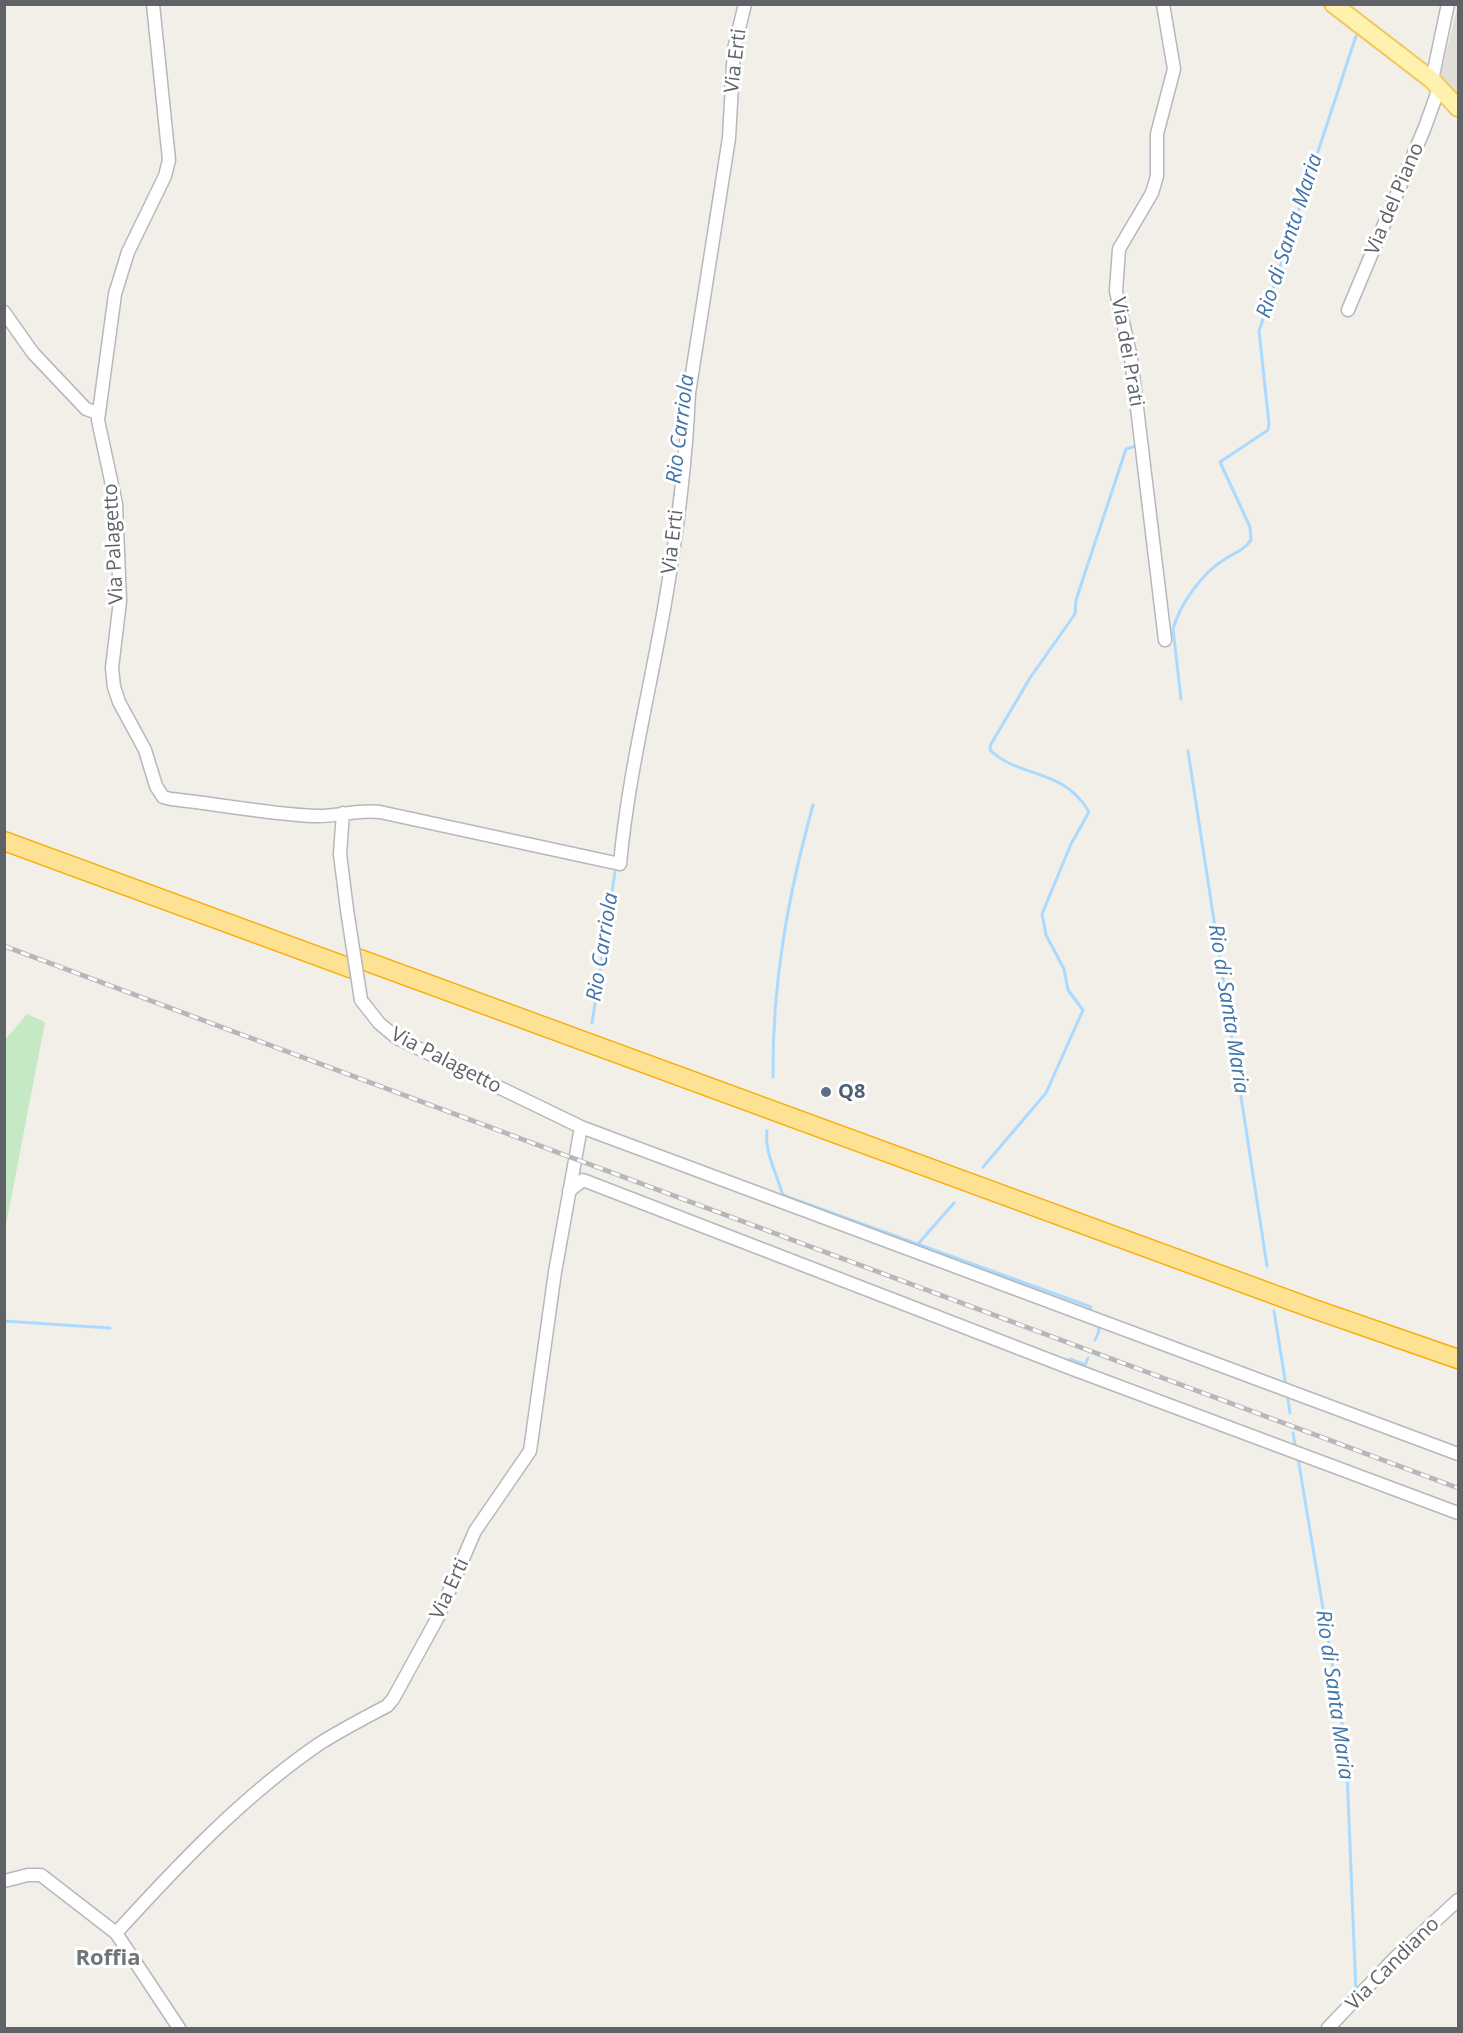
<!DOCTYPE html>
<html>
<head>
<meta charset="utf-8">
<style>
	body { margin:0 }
	#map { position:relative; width:1463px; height:2033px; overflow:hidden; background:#f1efe8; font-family:"Open Sans",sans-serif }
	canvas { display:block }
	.frame { position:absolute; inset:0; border:6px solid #5f6368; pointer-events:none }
</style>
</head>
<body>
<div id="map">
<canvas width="1463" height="2033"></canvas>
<div class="frame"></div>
</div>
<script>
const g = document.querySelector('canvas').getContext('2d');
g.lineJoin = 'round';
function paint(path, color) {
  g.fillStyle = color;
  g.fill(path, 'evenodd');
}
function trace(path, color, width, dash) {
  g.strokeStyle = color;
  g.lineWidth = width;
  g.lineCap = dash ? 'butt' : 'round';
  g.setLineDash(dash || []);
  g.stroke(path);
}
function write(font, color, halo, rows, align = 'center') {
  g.font = font + ' "Open Sans",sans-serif';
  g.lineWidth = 6;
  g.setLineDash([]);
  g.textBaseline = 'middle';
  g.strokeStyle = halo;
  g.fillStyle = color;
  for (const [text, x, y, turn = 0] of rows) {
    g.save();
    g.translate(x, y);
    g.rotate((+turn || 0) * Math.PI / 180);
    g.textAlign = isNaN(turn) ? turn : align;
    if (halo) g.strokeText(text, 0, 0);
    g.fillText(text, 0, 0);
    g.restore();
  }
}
paint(new Path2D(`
	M1458,5V98L1440,77Z`), '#e1ded6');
paint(new Path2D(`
	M27,1014L45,1022L5,1230V1040Z`), '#c5e8c5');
trace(new Path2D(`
	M726,91L728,59
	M710,219L716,184
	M673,510L678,469
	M1181,699L1173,629C1180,604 1202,573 1225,559C1236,552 1243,551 1251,540L1250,527L1220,462L1268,430L1269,424L1259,331L1356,36
	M1188,751L1267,1266
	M592,1023L615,872
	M773,1077C772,983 788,896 813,805
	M767,1131C764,1151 777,1174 782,1193L785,1196L1091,1307L1089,1313
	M983,1167L1046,1093L1083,1010L1068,990L1064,969L1046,935L1042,914L1071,844L1089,812C1063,767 1020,779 990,750L991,744L1030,678L1075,614L1076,600L1126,449L1136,446
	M918,1244L954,1203
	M1274,1311L1286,1386
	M4,1321L110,1328
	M1095,1340L1099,1331L1098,1325
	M1067,1363L1070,1359L1085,1365L1088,1358
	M1287,1393L1290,1413
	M1293,1433L1296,1449
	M1298,1458L1346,1747L1356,1993
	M1337,2028L1346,2018`), '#aadaff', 3);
const minor = new Path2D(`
	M153,4L169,160L165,176L128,252L115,294L98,420L116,504L120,601L112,668L114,687L119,702L145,750L156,786L163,797L171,799C219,804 267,814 315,816C337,817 358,809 380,812L620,864C628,776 650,690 665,603C677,534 686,462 689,393L729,138L734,49L745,4
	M1163,4L1174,69L1157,134V176L1152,193L1119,249L1116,291L1131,358L1165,640
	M1432,80L1448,4
	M1348,310L1425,127L1439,88
	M4,312L33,353L86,409L98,413
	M343,813L340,854L347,910
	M361,1000L379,1023L397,1038L581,1127L1458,1454
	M569,1191L583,1180L1070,1368L1458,1513
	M4,1881L28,1875H41L116,1933L179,2028
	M116,1933C179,1864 242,1797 319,1744C341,1730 364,1718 387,1706L393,1699L438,1617L475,1531L530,1451L555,1272L581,1127
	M1328,2028L1395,1958L1458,1900`);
const major = new Path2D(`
	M1333,4L1432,80L1458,108`);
const highway = new Path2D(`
	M4,841L350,968
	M360,959L1311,1308L1458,1359`);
trace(minor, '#b5b8bc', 15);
trace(major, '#f2c960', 20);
trace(highway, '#f9ab00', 21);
trace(minor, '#fff', 12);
trace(major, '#fff2af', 16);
trace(highway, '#fde293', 18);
const rail = new Path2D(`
	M4,946L1458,1488`);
trace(rail, '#b6b7b8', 5);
trace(rail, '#fff', 3, [9]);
const minorBridge = new Path2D(`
	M347,910L361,1000`);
trace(minorBridge, '#b5b8bc', 15, []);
trace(minorBridge, '#fff', 12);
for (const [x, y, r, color] of [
	[826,1092,6,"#5c6f8a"]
]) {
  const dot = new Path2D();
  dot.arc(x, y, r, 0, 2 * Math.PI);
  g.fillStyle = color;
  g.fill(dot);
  trace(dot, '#fff', 2);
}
write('20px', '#5f6368', '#fff', [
	["Via Erti",736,61,-83],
	["Via del Piano",1395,199,-67],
	["Via dei Prati",1127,352,80],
	["Via Erti",673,542,-83],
	["Via Palagetto",114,544,-93],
	["Via Palagetto",446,1061,27],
	["Via Erti",450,1589,-65],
	["Via Candiano",1393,1964,-45]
]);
write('bold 20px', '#4e5e75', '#fff', [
	["Q8",838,1092]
], 'left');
write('italic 21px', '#4174aa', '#fff', [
	["Rio di Santa Maria",1290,236,-72],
	["Rio Carriola",681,429,-83],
	["Rio Carriola",603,947,-81],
	["Rio di Santa Maria",1228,1009,81],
	["Rio di Santa Maria",1334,1695,82]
]);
write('bold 22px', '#70757a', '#fff', [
	["Roffia",108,1959]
]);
</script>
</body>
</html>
